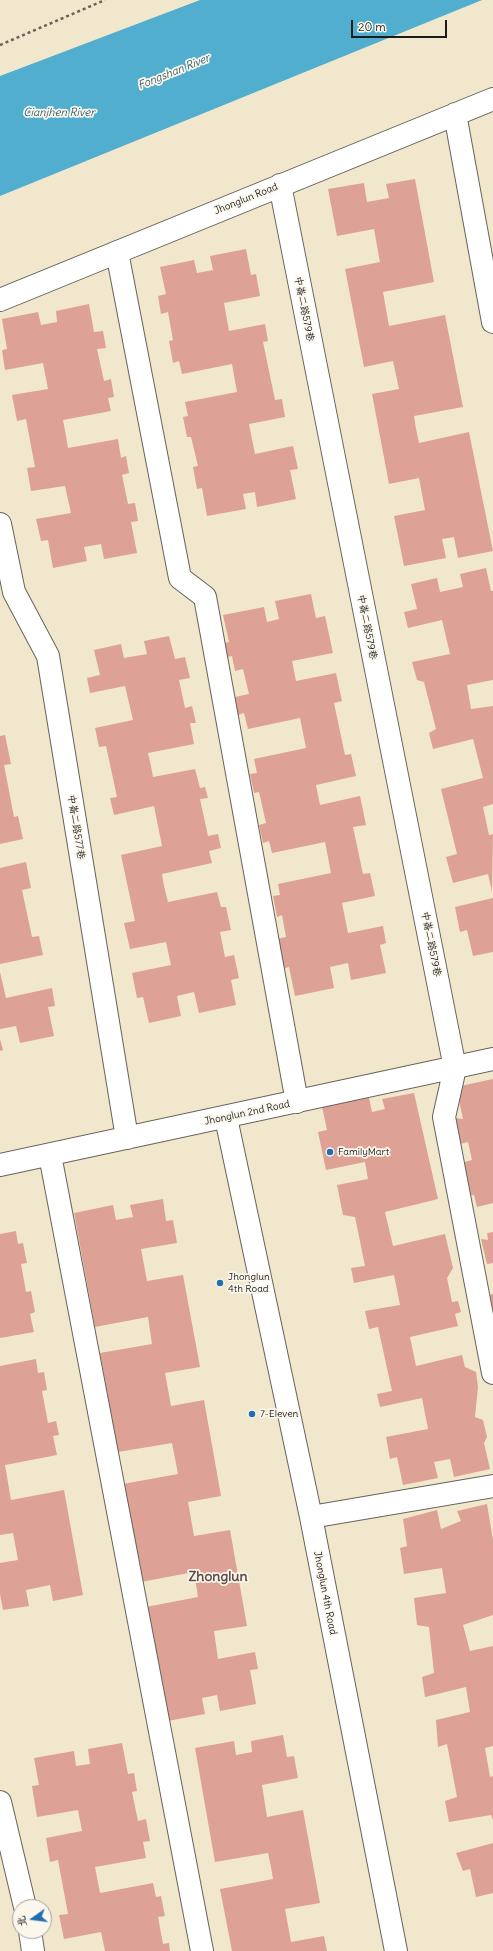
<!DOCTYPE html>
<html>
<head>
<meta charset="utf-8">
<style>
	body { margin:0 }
	#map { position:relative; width:493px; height:1951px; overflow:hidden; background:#f1e7cd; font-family:Delius,"LXGW WenKai TC",sans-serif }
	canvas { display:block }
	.north { position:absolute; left:12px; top:1899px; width:40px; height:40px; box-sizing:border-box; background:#fbf7ec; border:1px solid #a29f99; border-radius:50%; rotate:256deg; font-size:11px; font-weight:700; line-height:16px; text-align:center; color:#1c1c1c }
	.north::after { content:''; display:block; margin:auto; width:14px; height:18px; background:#1f6fb2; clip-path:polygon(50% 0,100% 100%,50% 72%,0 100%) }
	.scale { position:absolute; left:351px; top:20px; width:96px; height:18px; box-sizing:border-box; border:2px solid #1c1c1c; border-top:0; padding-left:5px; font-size:12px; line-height:14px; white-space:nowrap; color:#1c1c1c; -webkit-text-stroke:3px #fbf7ec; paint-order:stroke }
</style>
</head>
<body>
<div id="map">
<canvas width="493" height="1951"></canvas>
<div class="north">北</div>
<div class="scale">20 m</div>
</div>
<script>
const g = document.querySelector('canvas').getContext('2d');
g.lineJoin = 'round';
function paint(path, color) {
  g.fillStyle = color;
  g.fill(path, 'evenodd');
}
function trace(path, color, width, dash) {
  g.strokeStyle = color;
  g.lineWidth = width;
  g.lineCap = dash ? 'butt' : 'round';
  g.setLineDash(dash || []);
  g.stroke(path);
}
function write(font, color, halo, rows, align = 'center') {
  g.font = font + ' Delius,"LXGW WenKai TC",sans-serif';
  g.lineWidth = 3.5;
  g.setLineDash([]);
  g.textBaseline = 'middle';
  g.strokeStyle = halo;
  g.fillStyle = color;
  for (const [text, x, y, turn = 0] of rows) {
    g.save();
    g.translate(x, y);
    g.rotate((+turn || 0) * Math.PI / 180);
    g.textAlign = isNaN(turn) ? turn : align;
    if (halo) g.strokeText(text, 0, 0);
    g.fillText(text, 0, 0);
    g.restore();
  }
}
paint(new Path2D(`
	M200,0H482L0,196V76Z`), '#51aecf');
paint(new Path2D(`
	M415,179L434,282L383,292L389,326L445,315L463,407L414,416L416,429L419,443L469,432L493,551L458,558L454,537L442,539L446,558L404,566L394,516L425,510L419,478L389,484L372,394L399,389L393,361L364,367L345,269L380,262L374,229L337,236L328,189L364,183L367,202L389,198L386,184Z
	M246,249L251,275L256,274L260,296L224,303L229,331L265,324L268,341L263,342L275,400L282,399L285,417L249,424L255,454L293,446L298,469L290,470L296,499L257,507L255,492L243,494L246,509L207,516L202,488L197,489L193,467L198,466L191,437H187L183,417L188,416L185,402L237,392L232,364L182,374L179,361L173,363L169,341L173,340L168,312L161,314L158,296L166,294L160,267L194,260L197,273L213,270L210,256Z
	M89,304L94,332L103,331L106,348L97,349L104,381L111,379L114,397L108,398L111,411L63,420L66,436L68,448L118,439L121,458L126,456L129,473L122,475L128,504L135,503L138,521L131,522L137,553L104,559L101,544L84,547L87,561L53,568L48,540L41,541L36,519L71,513L65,486L31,491L27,468L35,467L26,419L17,421L12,395L48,389L43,363L5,370L2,350L7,349L2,319L38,312L41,325L57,322L56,311Z
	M486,568L491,591H493V680L467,685L471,709L493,706V804L483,807L489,835L493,834L492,892L488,874L453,883L446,857L457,854L441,789L483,778L473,739L433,749L429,733L436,729L424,682L417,680L412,662L450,654L442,620L408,628L404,612L417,609L411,584L437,578L440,592L463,587L460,574Z
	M311,594L316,618L325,616L333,653L292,661L296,681L336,673L342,701L334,703L345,755L351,754L356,776L316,785L320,805L360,796L366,825L353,827L363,874L370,873L375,896L342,903L348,933L383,926L386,943L380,945L386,973L351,980L348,963L330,967L334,988L295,996L289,967L282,969L276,939L286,937L282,915L277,917L273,896L280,895L278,884L331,873L325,842L272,853L269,841L263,843L259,825L266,823L259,792L254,793L250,774L257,773L254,759L306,748L300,718L248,729L244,713L238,715L235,697L249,694L243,669L235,671L232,656L218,659L215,645L229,642L223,615L264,607L267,622L279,619L275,601Z
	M169,636L175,659L185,657L190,678L179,680L185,708L192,706L196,723H190L194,744L148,753L151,766L153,777L195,769L200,788L205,787L208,798L200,799L208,836L218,834L221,848L209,851L212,863L162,874L164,886L168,902L217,892L221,907H226L231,930L220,932L225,957L234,955L239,978L231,980L236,1005L199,1013L194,992L177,996L181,1016L149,1023L143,997L137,998L132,973L171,965L166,942L130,949L124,923L135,921L121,855L162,846L154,806L114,815L110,798L117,797L106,746L99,747L95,728L133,720L125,686L90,693L87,678L100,675L94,650L121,644L124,658L147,654L144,641Z
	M5,735L11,764L4,765L14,817L18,816L23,839L0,844V736Z
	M26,862L31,888L22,890L32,937L39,936L43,955L0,964V868Z
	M493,898V952L473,956L467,930L460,932L455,907Z
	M0,972L6,998L52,988L55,1006L48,1007L54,1036L20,1043L16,1026L0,1029Z
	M0,1039L3,1050L0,1051Z
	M493,1079V1203L477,1207L474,1195L466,1196L458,1164L472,1160L468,1142L460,1144L454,1118L463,1119L456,1087Z
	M368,1093L372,1112L385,1109L382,1099L414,1093L438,1199L385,1212L393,1246L445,1234L453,1268L447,1278L452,1302L458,1301L461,1312L455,1314L458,1326L410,1337L416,1366L462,1355L465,1367L476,1372L478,1387L475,1417L483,1420L487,1437L484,1443L490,1469L454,1477L450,1459L434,1462L438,1478L403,1485L397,1457L390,1459L386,1437L428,1429L422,1398L380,1407L377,1394L392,1391L378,1327L369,1329L365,1311L400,1305L394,1275L354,1283L351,1268L365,1266L355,1217L343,1215L337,1185L368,1179L365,1162L326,1170L318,1132L327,1130L321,1102Z
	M163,1199L166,1221L173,1220L177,1243L141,1249L147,1281L183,1275L200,1367L165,1373L171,1406L204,1400L221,1496L188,1502L194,1536L230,1530L247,1626L214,1631L218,1659L255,1652L258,1669L250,1670L256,1704L220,1711L217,1695L202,1698L205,1714L168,1721L146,1607L198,1597L194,1572L141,1582L123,1484L178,1474L172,1443L118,1452L100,1353L152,1344L148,1317L95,1327L74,1213L113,1205L116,1220L133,1217L130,1205Z
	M16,1231L18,1244L23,1243L27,1263L21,1264L26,1292L31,1291L35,1312L30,1314L34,1332L0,1338V1234Z
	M493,1232V1263L487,1264L481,1239L488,1240L487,1233Z
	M493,1294V1313H492L489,1295Z
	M36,1359L38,1373L44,1372L47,1390L42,1391L48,1423L56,1421L59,1435L53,1436L57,1455L5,1465L11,1500L64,1490L83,1595L53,1601L50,1585L26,1590L29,1606L3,1610L0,1594V1563L18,1560L13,1533L0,1535V1366Z
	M487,1504L493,1540V1615L463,1625L470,1651L493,1646V1746L485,1748L490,1777L493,1776V1820L491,1815L449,1822L445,1801L457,1797L447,1744L438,1747L436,1720L470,1712L466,1687L425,1697L422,1677L434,1673L429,1627L417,1625L414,1598L446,1593L442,1568L404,1574L400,1548L407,1546L403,1519L437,1510L441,1529L461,1521L457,1511Z
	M283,1735L287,1757L294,1756L298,1778L262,1785L267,1817L303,1810L320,1903L285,1909L291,1942L324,1936L327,1951H232L220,1889L273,1879L271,1867L268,1853L215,1862L195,1748L234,1741L236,1755L252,1752L251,1741Z
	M122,1743L128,1774L134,1773L137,1791L132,1792L138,1821L146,1819L150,1841L143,1842L146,1858L95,1867L100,1893L153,1883L156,1897L161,1896L165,1916L158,1917L163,1944L169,1943L170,1951H105L101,1932L64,1939L59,1915L68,1914L58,1860L50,1862L46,1838L82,1831L78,1810L37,1817L32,1786L39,1785L34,1758L74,1751L76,1766L90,1764L88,1749Z
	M493,1843V1893L476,1897L470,1869L463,1871L456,1853Z`), '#dea196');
const street = new Path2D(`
	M455,114L493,322
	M280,185L455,1068L444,1117L493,1373
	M117,252L180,578L205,597L297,1102
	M0,300L493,99
	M0,524L14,592L48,656L127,1138
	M226,1118L311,1517L396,1951
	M50,1155L202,1951
	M0,1165L493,1059
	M311,1517L493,1486
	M0,1802L25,1907
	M30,1931L33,1951`);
trace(street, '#67635a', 24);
trace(new Path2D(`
	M0,45L105,0`), '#67635a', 2.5, [3, 3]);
trace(street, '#fff', 22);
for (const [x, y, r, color] of [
	[330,1152,4,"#1f6fb2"],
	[220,1283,4,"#1f6fb2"],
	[252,1414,4,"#1f6fb2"]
]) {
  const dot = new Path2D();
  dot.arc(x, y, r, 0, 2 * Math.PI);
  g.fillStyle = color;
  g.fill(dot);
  trace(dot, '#fbf7ec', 1.5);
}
write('10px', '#1c1c1c', '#fbf7ec', [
	["Jhonglun Road",246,199,-22],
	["中崙二路579巷",304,309,79],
	["中崙二路579巷",367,627,79],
	["中崙二路577巷",76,827,81],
	["中崙二路579巷",431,944,79],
	["Jhonglun 2nd Road",247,1113,-12],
	["Jhonglun 4th Road",325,1593,79]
]);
write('10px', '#1c1c1c', '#fbf7ec', [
	["FamilyMart",338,1152],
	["Jhonglun",228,1277],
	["4th Road",228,1289],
	["7-Eleven",260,1414]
], 'left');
write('italic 11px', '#345e6d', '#fbf7ec', [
	["Fongshan River",174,72,-22],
	["Cianjhen River",59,113]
]);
write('bold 14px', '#604b47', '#fbf7ec', [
	["Zhonglun",218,1577]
]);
</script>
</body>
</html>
